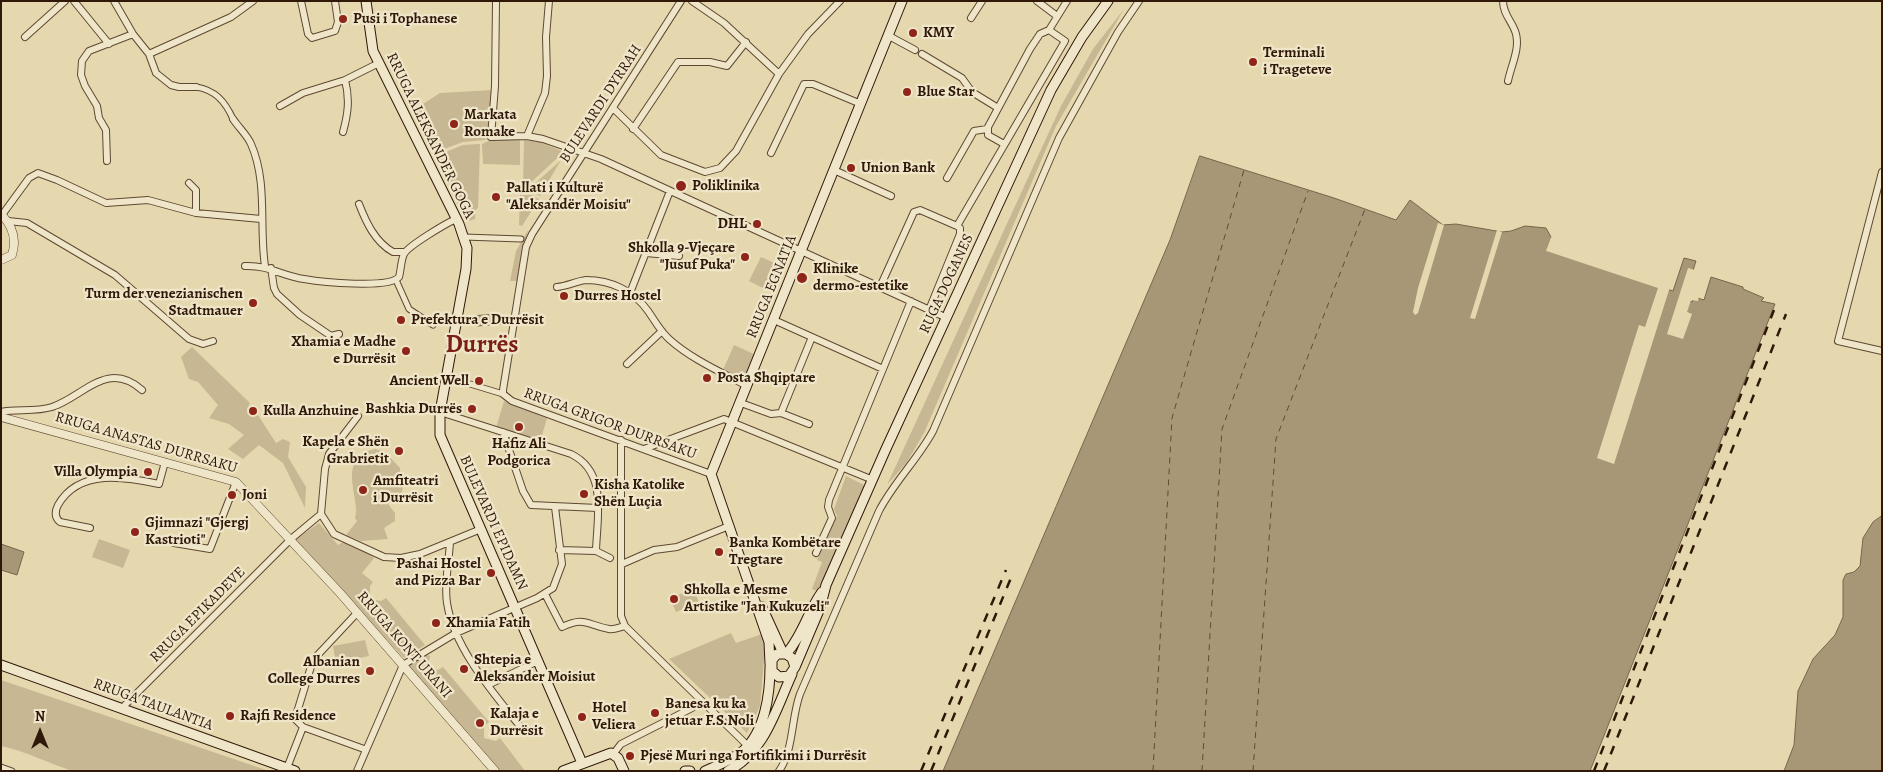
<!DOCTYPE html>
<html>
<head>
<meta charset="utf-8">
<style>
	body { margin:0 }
	#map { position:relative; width:1883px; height:772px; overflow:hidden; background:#e6d8ae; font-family:Alegreya,serif }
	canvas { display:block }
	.frame { position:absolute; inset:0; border:2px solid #301809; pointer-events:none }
	.north { position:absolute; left:15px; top:707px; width:50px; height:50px; -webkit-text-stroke:4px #efe6ca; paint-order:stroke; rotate:0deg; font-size:14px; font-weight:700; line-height:20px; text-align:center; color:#301809 }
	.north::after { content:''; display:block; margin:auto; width:18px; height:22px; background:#301809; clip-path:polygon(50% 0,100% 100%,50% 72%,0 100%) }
</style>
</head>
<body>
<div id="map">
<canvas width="1883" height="772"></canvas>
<div class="frame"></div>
<div class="north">N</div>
</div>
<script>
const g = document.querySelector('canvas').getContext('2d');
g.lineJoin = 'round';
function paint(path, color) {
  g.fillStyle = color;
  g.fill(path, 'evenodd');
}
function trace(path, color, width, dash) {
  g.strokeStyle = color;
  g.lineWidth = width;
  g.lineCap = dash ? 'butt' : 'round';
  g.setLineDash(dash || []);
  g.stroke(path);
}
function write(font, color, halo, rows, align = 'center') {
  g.font = font + ' Alegreya,serif';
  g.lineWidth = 4.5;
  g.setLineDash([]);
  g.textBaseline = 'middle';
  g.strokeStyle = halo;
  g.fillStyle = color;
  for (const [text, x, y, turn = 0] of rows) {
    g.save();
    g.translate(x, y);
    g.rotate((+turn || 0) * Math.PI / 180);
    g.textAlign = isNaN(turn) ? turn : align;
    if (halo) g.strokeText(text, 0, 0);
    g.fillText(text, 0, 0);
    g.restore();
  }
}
paint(new Path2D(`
	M1124,9L1056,126L924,433L907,462L887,485L1061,106L1093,49Z
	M493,90L489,137L485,140L463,142L433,153L412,111L440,93Z
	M491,140H520V165L483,164L482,144Z
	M524,140L540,142L564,152L529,184L523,185Z
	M480,144L478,208L476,209L475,219L466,222L436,156L463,145Z
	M561,160L540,196L533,192L531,187Z
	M520,195H531L539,199L522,226L519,225Z
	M528,230L517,281H510L516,251Z
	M761,257L779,265L767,290L749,281Z
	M734,345L756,355L745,381L723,370Z
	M192,347L250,403L247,409L248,413L253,416L258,415L276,443L283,439L290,442L288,457L306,487L305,508L283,463L259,445L243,459L228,449L244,435L229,424L209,418L218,405L198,382L189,379L181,357Z
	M504,401L548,415L540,442L496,428Z
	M375,449L385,452L400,468V486H403L400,504L393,499L388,504L395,513V521L384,528L388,539L361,541L346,535L357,521L355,518C362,501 334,458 375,449Z
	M846,476L866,486L819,592L812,589L822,562L817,560L837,516L834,509Z
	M319,523L338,545L345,541L362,547L374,558L362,573L373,582L370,586V599L381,601L386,598L425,645L404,658L295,540Z
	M99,539L130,550L123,568L92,557Z
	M694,589L699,603L676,612L670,598Z
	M731,633L736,643L762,634L765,649L760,706L747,733L669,659Z
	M365,640L369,656L336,663L333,646Z
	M427,655L430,656L428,667L438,670L443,667L489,722L484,726V738L496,741L500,738L525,771H500L408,666Z
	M1,680L269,771H73C49,764 26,751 1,746Z`), '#c7b792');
const water = new Path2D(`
	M1200,156L1334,198L1396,220L1410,200L1443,225L1456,224L1502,232L1511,231L1525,226L1546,228L1551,237L1547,251L1673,291L1684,258L1696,261L1684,299L1692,302L1694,297L1704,300L1711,277L1743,287V289L1764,298L1761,301L1775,304L1590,771H943L1170,240Z
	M500,314L503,324L477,326V316Z
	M1882,516V771H1784L1794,745L1798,691L1813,659L1835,635L1843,617V580L1846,574L1854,572L1860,566L1863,538L1873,522Z
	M1,544L24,552L17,575L1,570Z`);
paint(water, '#a89776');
trace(water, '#78644a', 1);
paint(new Path2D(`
	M1438,223L1444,225L1418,313L1415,315L1413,312L1418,288Z
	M1497,230L1502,232L1475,319L1470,318Z
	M1551,237L1553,238L1550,250L1670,287L1614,464L1597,458L1639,325L1645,327L1658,288L1546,251Z
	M1688,268L1695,270L1687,297L1691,299L1694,294L1699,296L1698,301L1691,300L1687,312L1692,314L1683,339L1667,334Z`), '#e6d8ae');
trace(new Path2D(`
	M1153,771L1172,418L1244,170
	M1202,771L1222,429L1308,191
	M1253,771L1276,439L1365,209`), '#604b35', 1, [6, 5]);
const pedestrian = new Path2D(`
	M196,87C215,90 225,101 233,119
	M464,237L521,239
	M396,280L409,309L433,325
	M447,377L503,394
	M1,767L12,771`);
const minor = new Path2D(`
	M74,1L109,44
	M114,1L133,34L149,54L156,73L171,85L179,87H196
	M301,1L308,34L312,38L335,31L338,22L335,1
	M496,1L495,86L491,137L527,136L543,139L601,159L947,318
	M681,1L532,234L526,247L503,390V394L512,401L711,474
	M692,1L724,23L779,74
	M1037,1L1057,16
	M1503,1C1503,15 1513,22 1516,34C1520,49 1511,66 1508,81
	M971,18L982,1
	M889,36L915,50
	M25,37L65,1
	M149,54L231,17L253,1
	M922,54L962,78L972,92L998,108
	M280,106L303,93L345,80L379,63
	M614,109L661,155L705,172L720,168L736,151L779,74L808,34L840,1
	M233,119C239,128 247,135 251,144C268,182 259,227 265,266
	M633,129L678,62H710L727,66L746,42
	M343,132C348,114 350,99 345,80
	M527,136L545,93L547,76L546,37L549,1
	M1004,144L988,135V127L1030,49L1040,34L1049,30L1067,1
	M771,153L804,84H813L861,104
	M107,161L106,130L99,118L97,106L85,86L81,75L82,61L89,51L133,34
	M834,170L891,196
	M1882,172L1838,341L1882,351
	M947,178L974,131L987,129
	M189,183L196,190V213
	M359,204C366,222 375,242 393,252H405
	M2,215L29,178L38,173L57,180L106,203L148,200L196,213L261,219
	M8,221L27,223L115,275L189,339L203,344L213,341
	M957,226L1065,41L1049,30
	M646,253L679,256
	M245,266C269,265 282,276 304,279C321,282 389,289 399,277C401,270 401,260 404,254C408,246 445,224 456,219
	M271,268L274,288L277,294L300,315L331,336L339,334
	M557,287C567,286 577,281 586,280C611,280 634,291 648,311C655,321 660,331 669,339C691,359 721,372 747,386
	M880,287L914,212L920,210L957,226L960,228V234L929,310
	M630,293L670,191
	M774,320L883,369
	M627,364L662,331
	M741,403L771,414L781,413L809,424
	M1,412C17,409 36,412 52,407C83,397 107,359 142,390
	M440,412L571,454C608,472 597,516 596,551
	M781,413L812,337
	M358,416L329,454L325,469L321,514L334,534L384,557L401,558L420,554L481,529
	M503,432L523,491L531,505L598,508
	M621,440V616L625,626L748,746
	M644,449L724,419L873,480
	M90,528L60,522C54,517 55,511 58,505C79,468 126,477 159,484L165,462
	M450,542C449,561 444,585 447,603C454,649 495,695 523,730
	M174,543L210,549L236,482
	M559,550L596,551L610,558
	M816,553L832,518L828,507L829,500L911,301
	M622,564L654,550L677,547L729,526
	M545,594L562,627C585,616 587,625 609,629C614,630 620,627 625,626
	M357,613L313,660L295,719L303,727L364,749
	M488,685L538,661
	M122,708L291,539L321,514
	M614,753L621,744L692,708
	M287,768L303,727
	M357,771L403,665L456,633L537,598L553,588L562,564L555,507
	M779,771C794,750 791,718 800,694L879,511C894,482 918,459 933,431L1059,138L1118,32L1139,1`);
const tertiary = new Path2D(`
	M1,214C13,226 17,239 12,255L1,260
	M1,417L236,482L340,593L495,771`);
const secondary = new Path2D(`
	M366,1L373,51L459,224L467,248L466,269L440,412V435L582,763
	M762,607L783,653
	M786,654L792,658L795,667L789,676L779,677L772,671V660L777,654H786C802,637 808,611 822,592
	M770,664L769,642L711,474L902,1
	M1,665L295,771
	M795,667L820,608L826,585L885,451L1051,90L1082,37L1108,1
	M563,771L611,753L618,758L624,771
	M685,771H690
	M705,771C718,765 732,760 743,751C765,732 770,694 770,667
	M728,771C765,752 776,709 792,674`);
trace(pedestrian, '#5e4832', 7);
trace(minor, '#5e4832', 8);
trace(tertiary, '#5e4832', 9);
trace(secondary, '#301809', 11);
trace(pedestrian, '#efe6ca', 5);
trace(minor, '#efe6ca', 6);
trace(tertiary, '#efe6ca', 8);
trace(secondary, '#efe6ca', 9);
trace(new Path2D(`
	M921,771L1006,570
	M931,771L1013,573
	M1594,771L1774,310
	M1604,771L1786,314`), '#301809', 2.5, [9, 9]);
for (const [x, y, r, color] of [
	[343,19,5,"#8f2418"],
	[913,33,5,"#8f2418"],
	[1253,62,5,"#8f2418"],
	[907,92,5,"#8f2418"],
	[454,124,5,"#8f2418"],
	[851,168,5,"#8f2418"],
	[681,186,6,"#8f2418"],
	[496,197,5,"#8f2418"],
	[757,224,5,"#8f2418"],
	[745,257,5,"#8f2418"],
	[802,278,6,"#8f2418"],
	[564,296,5,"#8f2418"],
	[253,303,5,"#8f2418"],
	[401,320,5,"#8f2418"],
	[406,351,5,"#8f2418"],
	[707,378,5,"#8f2418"],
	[479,381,5,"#8f2418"],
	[472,409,5,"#8f2418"],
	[253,411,5,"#8f2418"],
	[519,427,5,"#8f2418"],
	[399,451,5,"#8f2418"],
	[148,472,5,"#8f2418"],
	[363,490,5,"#8f2418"],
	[584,494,5,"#8f2418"],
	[232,495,5,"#8f2418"],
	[135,532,5,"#8f2418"],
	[719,552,5,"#8f2418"],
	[491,573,5,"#8f2418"],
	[674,599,5,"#8f2418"],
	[436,623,5,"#8f2418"],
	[464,669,5,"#8f2418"],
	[370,671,5,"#8f2418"],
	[655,713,5,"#8f2418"],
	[230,716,5,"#8f2418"],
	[582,717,5,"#8f2418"],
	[480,723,5,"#8f2418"],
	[630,756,5,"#8f2418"]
]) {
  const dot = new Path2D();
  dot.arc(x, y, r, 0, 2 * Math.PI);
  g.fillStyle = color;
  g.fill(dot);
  trace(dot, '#efe6ca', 2);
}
write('bold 15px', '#301809', '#efe6ca', [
	["Pusi i Tophanese",353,19],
	["KMY",923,33],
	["Terminali",1263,53],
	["i Trageteve",1263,70],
	["Blue Star",917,92],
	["Markata",464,115],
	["Romake",464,132],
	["Union Bank",861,168],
	["Poliklinika",692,186],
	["Pallati i Kulturë",506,188],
	["\"Aleksandër Moisiu\"",506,205],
	["DHL",747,224,"right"],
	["Shkolla 9-Vjeçare",735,248,"right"],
	["\"Jusuf Puka\"",735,265,"right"],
	["Klinike",813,269],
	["dermo-estetike",813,286],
	["Turm der venezianischen",243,294,"right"],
	["Stadtmauer",243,311,"right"],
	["Durres Hostel",574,296],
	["Prefektura e Durrësit",411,320],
	["Xhamia e Madhe",396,342,"right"],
	["e Durrësit",396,359,"right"],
	["Posta Shqiptare",717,378],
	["Ancient Well",469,381,"right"],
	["Bashkia Durrës",462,409,"right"],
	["Kulla Anzhuine",263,411],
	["Kapela e Shën",389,442,"right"],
	["Grabrietit",389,459,"right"],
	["Hafiz Ali",519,444,"center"],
	["Podgorica",519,461,"center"],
	["Villa Olympia",138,472,"right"],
	["Amfiteatri",373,481],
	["i Durrësit",373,498],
	["Kisha Katolike",594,485],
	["Shën Luçia",594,502],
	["Joni",242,495],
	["Gjimnazi \"Gjergj",145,523],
	["Kastrioti\"",145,540],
	["Banka Kombëtare",729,543],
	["Tregtare",729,560],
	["Pashai Hostel",481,564,"right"],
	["and Pizza Bar",481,581,"right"],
	["Shkolla e Mesme",684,590],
	["Artistike \"Jan Kukuzeli\"",684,607],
	["Xhamia Fatih",446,623],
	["Shtepia e",474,660],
	["Aleksander Moisiut",474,677],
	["Albanian",360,662,"right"],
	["College Durres",360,679,"right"],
	["Banesa ku ka",665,704],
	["jetuar F.S.Noli",665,721],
	["Hotel",592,708],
	["Veliera",592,725],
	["Kalaja e",490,714],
	["Durrësit",490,731],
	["Rajfi Residence",240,716],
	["Pjesë Muri nga Fortifikimi i Durrësit",640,756]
], 'left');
write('15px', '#301809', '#efe6ca', [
	["BULEVARDI DYRRAH",601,104,-57],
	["RRUGA ALEKSANDER GOGA",430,136,64],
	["RUGA DOGANES",947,284,-65],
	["RRUGA EGNATIA",772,287,-68],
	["RRUGA GRIGOR DURRSAKU",610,424,20],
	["RRUGA ANASTAS DURRSAKU",146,443,16],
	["BULEVARDI EPIDAMN",493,523,66],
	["RRUGA EPIKADEVE",198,615,-45],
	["RRUGA KONT URANI",404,645,49],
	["RRUGA TAULANTIA",153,705,20]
]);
write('bold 25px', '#7a1f14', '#efe6ca', [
	["Durrës",482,346]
]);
</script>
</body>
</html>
